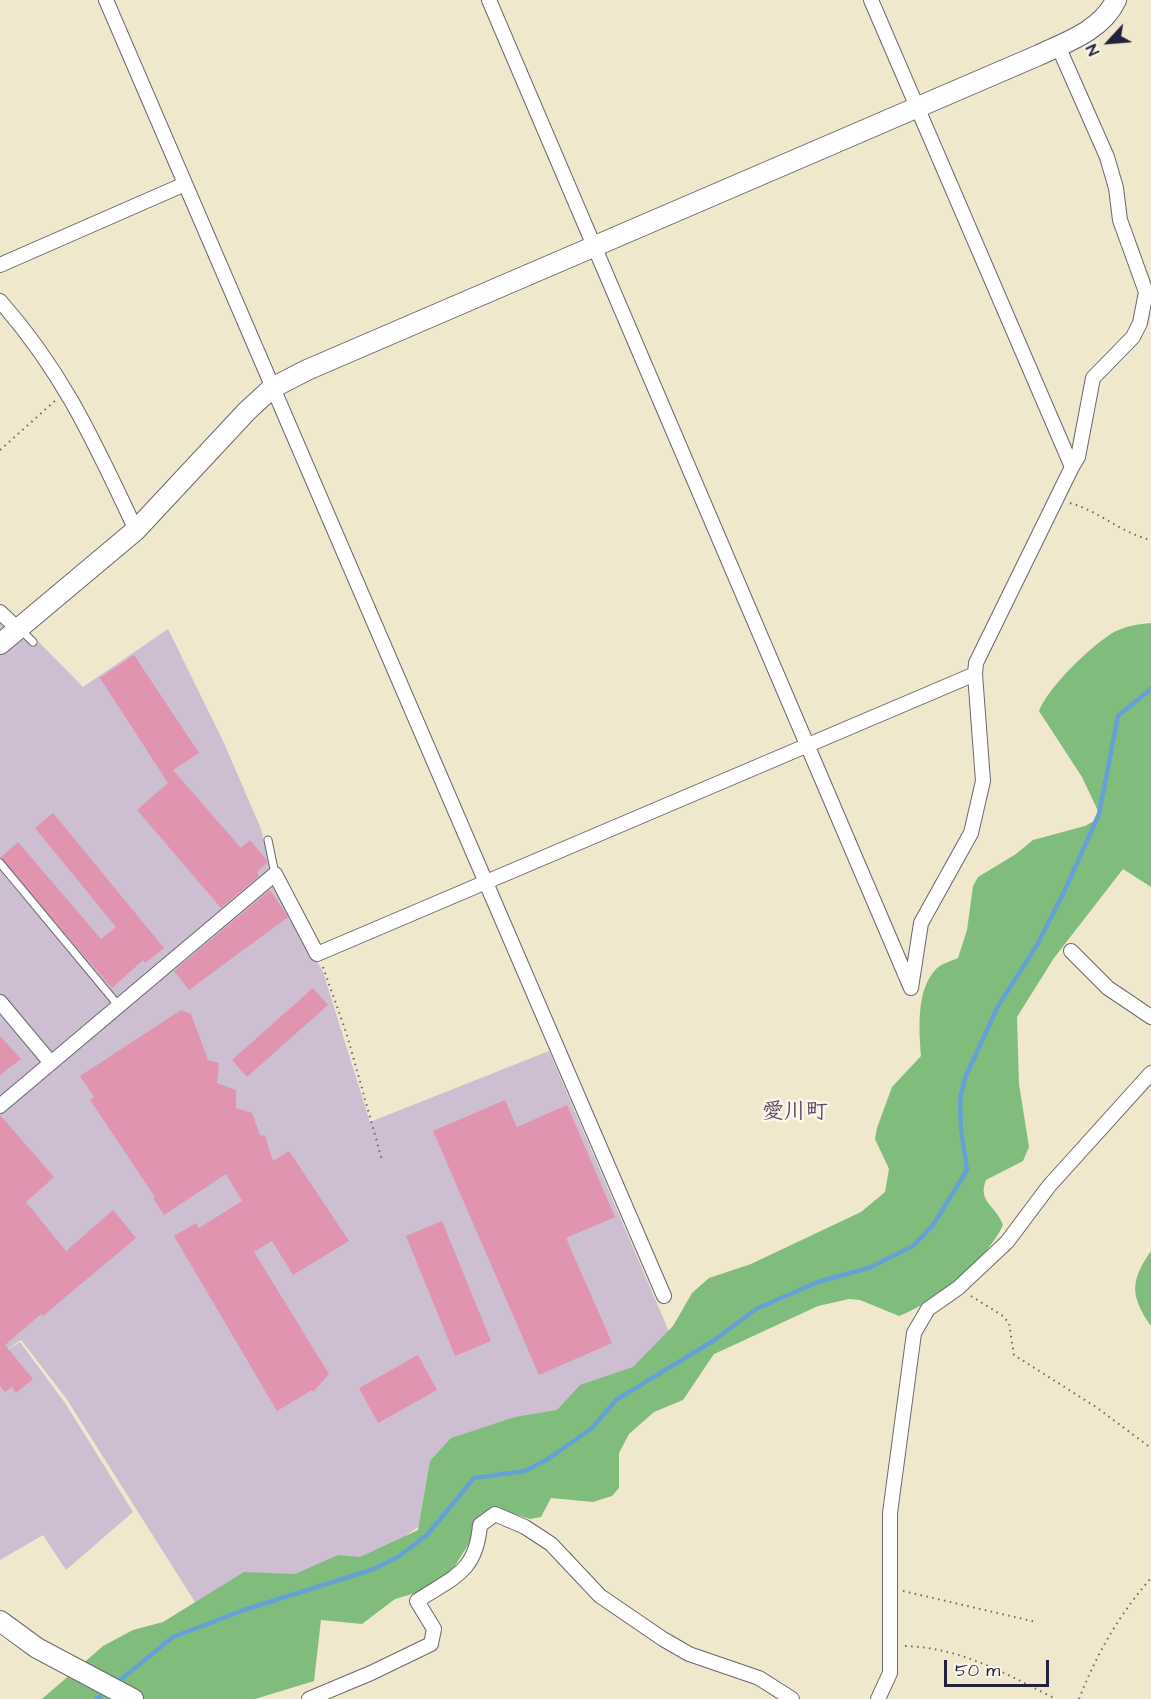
<!DOCTYPE html>
<html>
<head>
<meta charset="utf-8">
<style>
	body { margin:0 }
	#map { position:relative; width:1151px; height:1699px; overflow:hidden; background:#efe8cd; font-family:"Architects Daughter",sans-serif }
	canvas { display:block }
	.north { position:absolute; left:1079px; top:12px; width:60px; height:60px; -webkit-text-stroke:4px #fbf7ec; paint-order:stroke; rotate:244deg; font-size:16px; font-weight:700; line-height:24px; text-align:center; color:#22223b }
	.north::after { content:''; display:block; margin:auto; width:21px; height:27px; background:#22223b; clip-path:polygon(50% 0,100% 100%,50% 72%,0 100%) }
	.scale { position:absolute; left:944px; top:1660px; width:105px; height:27px; box-sizing:border-box; border:3px solid #22223b; border-top:0; padding-left:8px; font-size:18px; line-height:21px; white-space:nowrap; color:#22223b; -webkit-text-stroke:4px #fbf7ec; paint-order:stroke }
</style>
</head>
<body>
<div id="map">
<canvas width="1151" height="1699"></canvas>
<div class="north">N</div>
<div class="scale">50 m</div>
</div>
<script>
const g = document.querySelector('canvas').getContext('2d');
g.lineJoin = 'round';
function paint(path, color) {
  g.fillStyle = color;
  g.fill(path, 'evenodd');
}
function trace(path, color, width, dash) {
  g.strokeStyle = color;
  g.lineWidth = width;
  g.lineCap = dash ? 'butt' : 'round';
  g.setLineDash(dash || []);
  g.stroke(path);
}
function write(font, color, halo, rows, align = 'center') {
  g.font = font + ' "Architects Daughter","Klee One",sans-serif';
  g.lineWidth = 5;
  g.setLineDash([]);
  g.textBaseline = 'middle';
  g.strokeStyle = halo;
  g.fillStyle = color;
  for (const [text, x, y, turn = 0] of rows) {
    g.save();
    g.translate(x, y);
    g.rotate((+turn || 0) * Math.PI / 180);
    g.textAlign = isNaN(turn) ? turn : align;
    if (halo) g.strokeText(text, 0, 0);
    g.fillText(text, 0, 0);
    g.restore();
  }
}
paint(new Path2D(`
	M0,618L28,631L83,687L168,629L224,743L261,829L275,883L287,911L323,972L370,1122L549,1051L670,1334L653,1362L374,1558L200,1610L66,1398L21,1340L2,1353L20,1342L65,1403L133,1512L66,1570L43,1535L0,1560Z`), '#cdbed2');
paint(new Path2D(`
	M1151,623V887L1123,869L1054,958L1017,1017L1019,1084L1029,1147L1023,1161L986,1180C977,1202 996,1205 1003,1225C987,1260 934,1303 899,1316L860,1300L849,1299L818,1306L723,1350L714,1354L683,1400L654,1412L629,1434L619,1453V1488L612,1496L593,1502L551,1498L541,1517L530,1519L500,1509L483,1521L450,1574L433,1588L395,1599L362,1624L321,1620L314,1681L255,1699H42L103,1646L133,1630L163,1622L244,1572L295,1574L338,1555L360,1557L418,1530L430,1461L451,1438L515,1417L557,1410L580,1385L633,1367L673,1326L692,1293L709,1278L751,1264L861,1212L885,1192L889,1169L875,1139L877,1128L892,1087L921,1056C919,1029 916,990 936,969C941,964 951,961 958,958L967,930L973,886L978,877L1016,854L1033,840L1085,826L1094,821L1098,811L1082,777L1039,711C1048,687 1092,645 1114,632C1126,626 1138,624 1151,623Z
	M1151,1251V1326C1130,1296 1130,1281 1151,1251Z`), '#80bd7c');
trace(new Path2D(`
	M115,1684L173,1637L244,1610L371,1570L398,1557L427,1535L474,1478L525,1471L548,1459L592,1428L616,1400L713,1341L756,1309L818,1282L871,1267L913,1246L933,1225L967,1170L961,1129L960,1099L965,1078L998,1006L1037,945L1064,892L1099,814L1118,716L1151,689
	M97,1699L106,1691`), '#66a1d6', 4.5);
paint(new Path2D(`
	M134,655L199,753L173,770L241,848L250,840L266,859L267,863L257,872L259,876L221,908L137,810L168,783L100,678Z
	M53,813L164,948L145,963L143,960L112,988L0,858L18,842L101,939L116,927L35,828Z
	M270,890L288,917L189,990L174,971Z
	M313,988L328,1005L247,1077L232,1060Z
	M181,1010L191,1014L208,1060L219,1063L217,1083L236,1090V1108L252,1113L260,1135L265,1136L273,1161L289,1151L349,1241L293,1275L272,1241L254,1252L329,1374L313,1392L312,1390L277,1411L174,1236L196,1223L199,1228L242,1201L226,1174L164,1215L153,1198L155,1197L90,1100L94,1097L80,1076Z
	M0,1036L21,1059L0,1075Z
	M505,1100L517,1127L567,1105L615,1217L566,1238L612,1343L539,1375L433,1131Z
	M0,1115L54,1177L26,1202L66,1251L113,1210L136,1238L43,1316L41,1314L5,1345L33,1379L16,1393L12,1387L5,1392L0,1386Z
	M442,1221L491,1341L455,1356L406,1236Z
	M418,1355L437,1390L378,1423L359,1388Z`), '#e194af');
const lane = new Path2D(`
	M20,629L33,642
	M268,840L275,874
	M0,863L118,1005`);
const street = new Path2D(`
	M106,0L664,1296
	M489,0L911,988
	M1058,46L1107,157L1116,188L1120,220L1146,292L1140,323L1133,337L1093,378L1078,457L1072,467
	M0,265L185,184
	M0,301C64,373 95,444 136,530
	M0,612L18,629
	M1071,951L1108,988L1151,1017
	M911,988L921,923L971,833L983,781L975,674
	M0,1002L51,1063
	M0,1106L275,874L317,954L975,674L976,663L1072,467L871,0
	M309,1699L371,1673L431,1644L434,1629L417,1601C453,1577 476,1573 480,1525L495,1514L525,1527L551,1544L600,1596L663,1639L689,1654L759,1678L792,1699
	M878,1699L890,1673V1513L914,1333L928,1309L958,1288L1007,1242L1049,1186L1151,1073`);
const secondary = new Path2D(`
	M0,644L136,530L247,411L272,388L307,370L1039,55C1067,42 1102,30 1116,0
	M0,1621L37,1648L133,1699`);
trace(lane, '#6a676e', 9);
trace(street, '#6a676e', 16);
trace(secondary, '#6a676e', 22);
trace(new Path2D(`
	M0,450L56,400
	M1070,503C1099,511 1121,533 1151,540
	M323,967L347,1035L382,1160
	M971,1296L1003,1316L1009,1323L1014,1355L1096,1407L1151,1448
	M903,1591L1036,1622
	M905,1646C962,1648 1004,1673 1054,1698
	M1079,1699C1097,1653 1119,1615 1151,1578`), '#6a676e', 2, [1.5, 4.5]);
trace(lane, '#fff', 7);
trace(street, '#fff', 14);
trace(secondary, '#fff', 20);
write('bold 22px', '#654a64', '#fbf7ec', [
	["愛川町",795,1113]
]);
</script>
</body>
</html>
